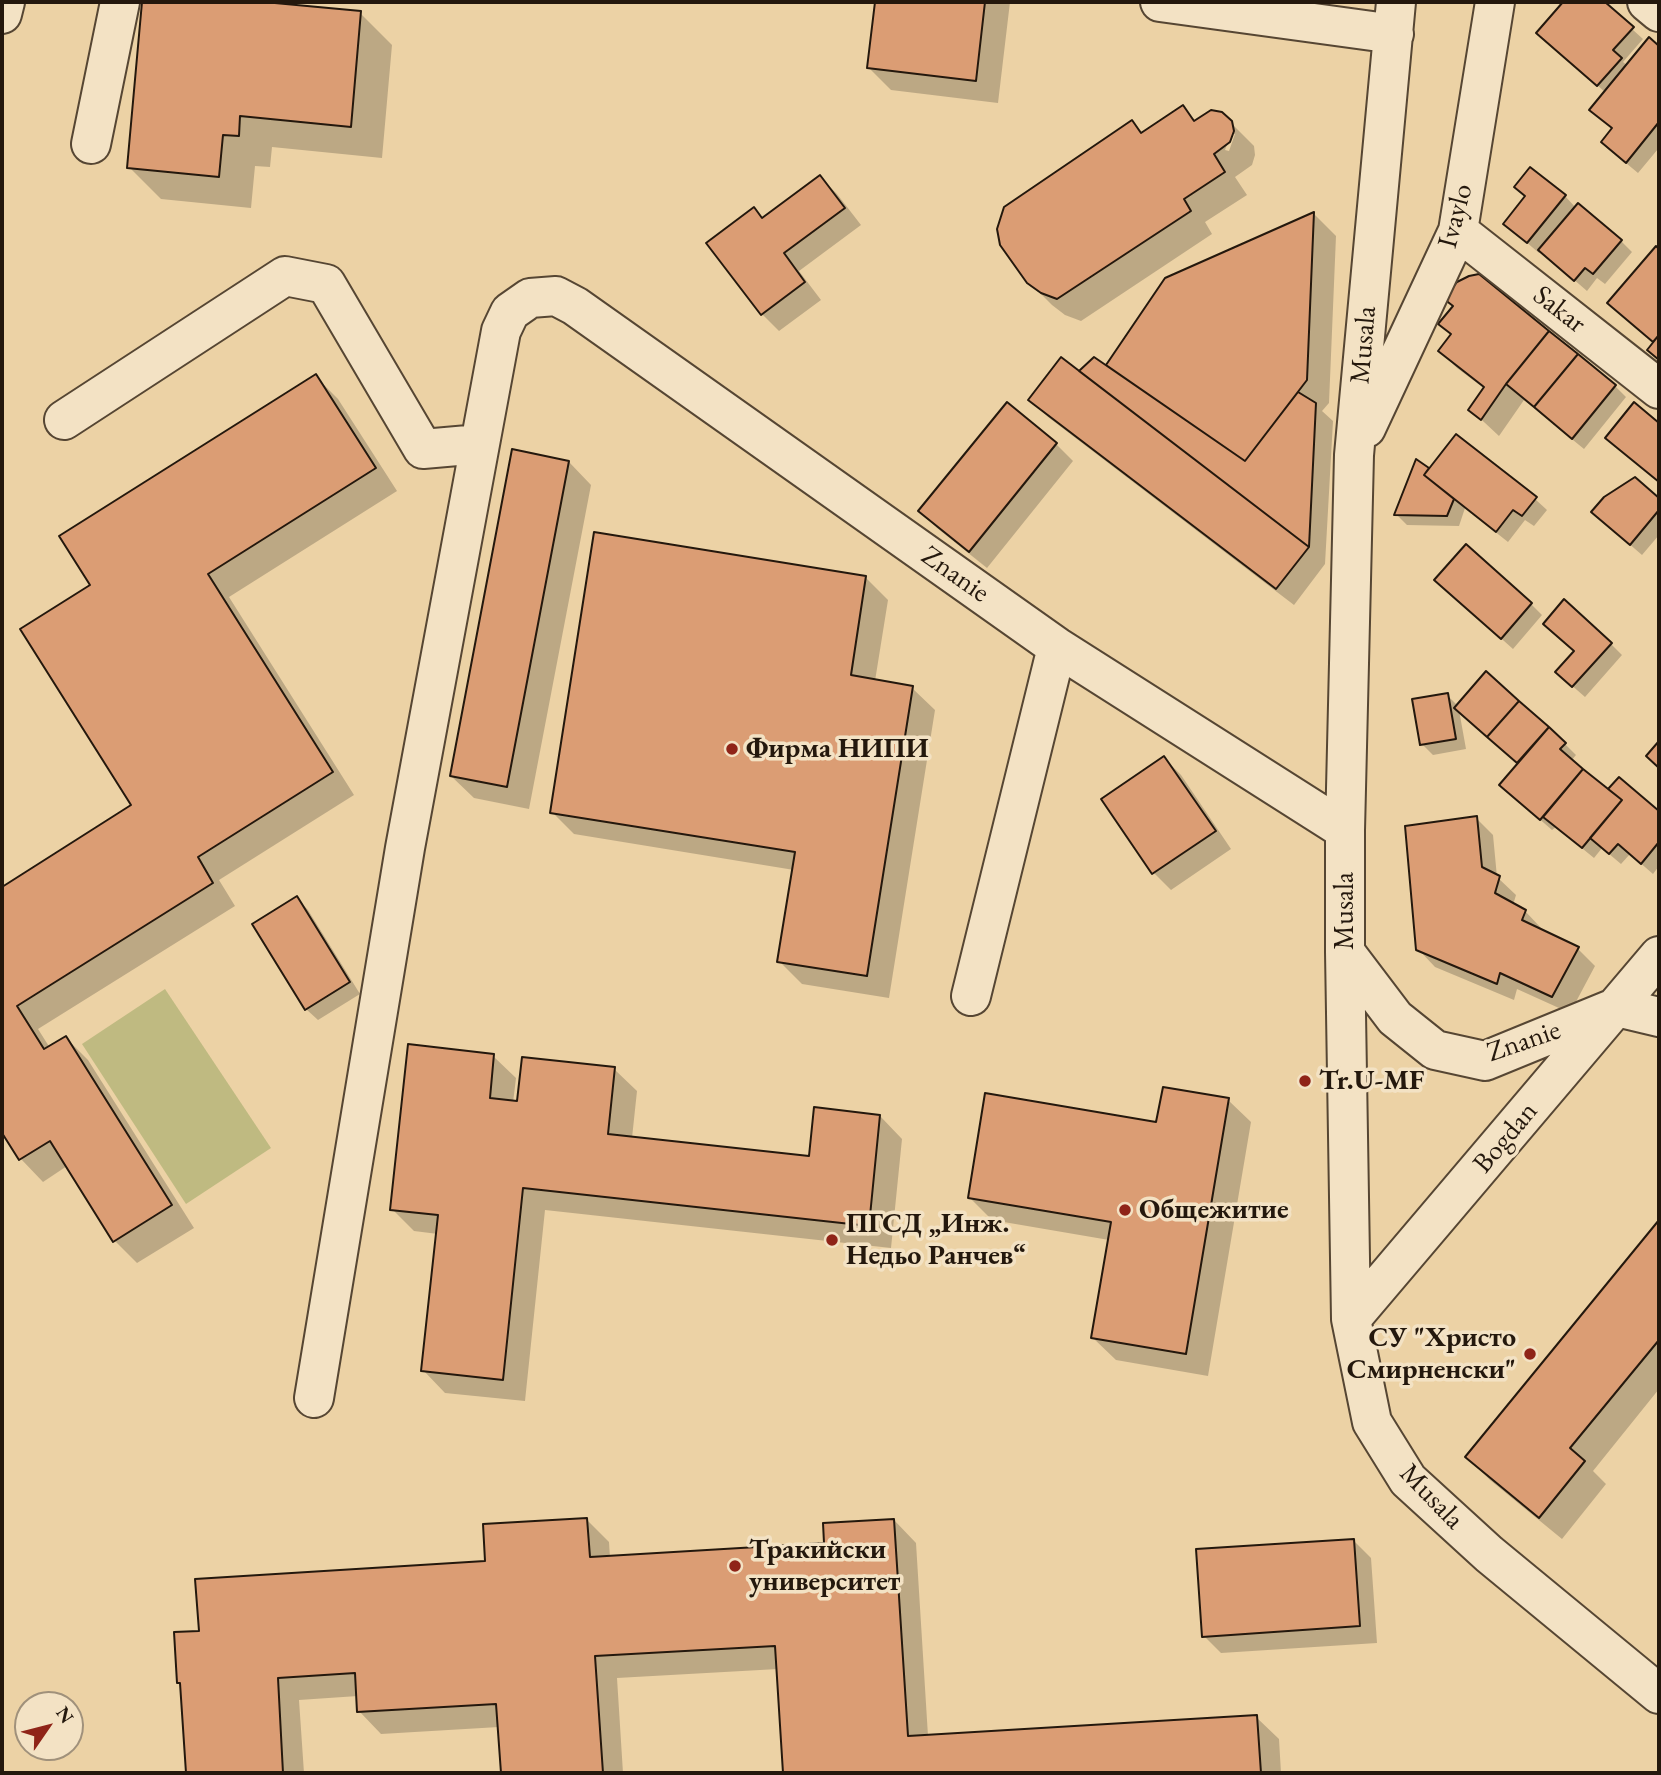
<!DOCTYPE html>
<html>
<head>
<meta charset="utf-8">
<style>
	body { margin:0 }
	#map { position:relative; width:1661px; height:1775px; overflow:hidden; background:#ecd2a5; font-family:"EB Garamond",serif }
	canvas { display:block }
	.frame { position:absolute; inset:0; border:4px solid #24180d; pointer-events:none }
	.north { position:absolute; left:14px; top:1691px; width:70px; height:70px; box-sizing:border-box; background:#f3e2c4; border:2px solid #a0917b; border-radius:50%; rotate:55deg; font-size:19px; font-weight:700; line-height:28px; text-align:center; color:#24180d }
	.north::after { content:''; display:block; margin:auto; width:24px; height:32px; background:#8f2418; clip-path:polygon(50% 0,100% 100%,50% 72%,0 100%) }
</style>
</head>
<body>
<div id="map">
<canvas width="1661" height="1775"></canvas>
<div class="frame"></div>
<div class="north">N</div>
</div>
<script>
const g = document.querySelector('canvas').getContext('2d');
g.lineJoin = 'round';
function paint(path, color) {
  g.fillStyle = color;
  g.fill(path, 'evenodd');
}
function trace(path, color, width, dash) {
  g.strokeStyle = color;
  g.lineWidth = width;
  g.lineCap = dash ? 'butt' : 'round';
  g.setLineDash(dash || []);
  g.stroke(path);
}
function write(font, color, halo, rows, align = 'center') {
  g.font = font + ' "EB Garamond",serif';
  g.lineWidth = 7;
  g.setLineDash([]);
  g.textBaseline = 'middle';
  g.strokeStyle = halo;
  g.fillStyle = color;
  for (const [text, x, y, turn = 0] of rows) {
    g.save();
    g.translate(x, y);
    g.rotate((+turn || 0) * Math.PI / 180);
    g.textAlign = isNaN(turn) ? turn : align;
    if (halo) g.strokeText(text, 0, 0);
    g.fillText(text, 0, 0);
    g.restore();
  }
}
paint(new Path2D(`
	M165,989L271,1148L186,1204L82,1044Z`), '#bfba81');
paint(new Path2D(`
	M144,2H246L360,13L392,45L382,158L272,147L270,167L255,166L251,208L161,199L129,167Z
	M877,2H1010L998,103L891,90L869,68Z
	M1565,2H1602L1643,39L1623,62L1628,66L1649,40L1659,48V150L1658,149L1638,173L1614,153L1613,130L1592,110L1606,93L1538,32Z
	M1182,107L1197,122L1221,113L1254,146L1255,155L1252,165L1235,177L1247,195L1205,222L1212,234L1081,321L1065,315L1052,305L1029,282L1132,123L1143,133ZM1231,134H1235L1229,151L1225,150Z
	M820,177L837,194L861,225L799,271L821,300L779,331L762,314L709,243L754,209L763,219Z
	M1565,196L1576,208L1621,241L1632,252L1605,284L1597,278L1587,291L1541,251L1539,253L1505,224Z
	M1314,214L1336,236L1329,403L1322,411L1333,421L1325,564L1294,605L1048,417L1031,400L1079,373L1106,367L1166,279Z
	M1656,249L1659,252V360L1650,350L1655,343L1621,314Z
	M1479,275L1615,386L1626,397L1584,449L1524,400L1499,436L1470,409L1485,389L1457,368L1440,351L1452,336L1441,324Z
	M316,377L338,399L397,491L229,597L354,795L219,880L235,906L38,1029L50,1048L66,1038L88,1060L194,1228L137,1263L115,1241L67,1166L43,1182L21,1159L2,1130V889L134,806L92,586Z
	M1007,405L1056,444L1073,461L987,568L937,528L920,511Z
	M569,462L591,485L529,809L474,798L451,776Z
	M1417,462L1429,471L1535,499L1547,510L1534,526L1525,520L1508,542L1465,508L1459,526L1407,525L1396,514Z
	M1635,479L1659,500V535L1642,555L1605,523Z
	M866,578L888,600L875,681L912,688L935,710L889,998L802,984L779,961L794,870L574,834L552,812Z
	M1448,591L1531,604L1542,615L1513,649Z
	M1611,644L1622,655L1585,697L1569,683Z
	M1486,673L1565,744L1576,755L1571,761L1609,792L1620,779L1659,814V866L1653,874L1630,854L1621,864L1602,848L1594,858L1556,827L1552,830L1513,796L1519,764L1459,710L1466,749L1433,755L1422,744L1447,695L1458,706Z
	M1164,758L1181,775L1231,849L1171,890L1154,873L1103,800Z
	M1476,818L1493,835L1497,877L1516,895L1513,905L1525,911L1542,929L1541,931L1578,949L1595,966L1570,1013L1517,989L1514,1000L1435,967L1418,949Z
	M297,898L308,910L360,994L318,1020L306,1009Z
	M493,1056L516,1078L513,1103L614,1069L637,1091L632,1138L810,1158L880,1116L902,1139L891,1248L545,1210L525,1401L445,1393L423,1370L438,1234L414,1231L392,1209Z
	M1228,1100L1251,1122L1208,1376L1116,1360L1093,1338L1109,1240L992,1220L970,1198Z
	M1659,1223V1389L1593,1471L1606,1484L1562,1539L1490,1480L1467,1457Z
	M587,1520L609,1542L610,1558L826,1545L894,1520L916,1543L928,1736L1256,1717L1279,1739L1281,1773H785L778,1669L617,1678L623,1773H502L499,1727L381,1734L359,1711L358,1696L299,1700L304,1773H188L182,1685L201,1633L487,1563Z
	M1354,1541L1371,1558L1377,1643L1221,1653L1204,1636Z`), '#0003');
const building = new Path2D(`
	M142,2H264L361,11L351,127L240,116L239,136L223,135L219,177L127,168Z
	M875,2H985L976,81L867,68Z
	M1563,2H1605L1634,27L1613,50L1622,58L1597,86L1536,33Z
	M1649,37L1659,46V122L1626,163L1601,142L1612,128L1589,110Z
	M1183,105L1194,121L1211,110L1222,112L1232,121L1234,131L1230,142L1214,154L1225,172L1184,199L1191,211L1057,299L1041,293L1027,283L1000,245L997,229L1004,207L1132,120L1141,133Z
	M1530,167L1566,195L1527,243L1503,224L1525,196L1514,187Z
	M820,175L845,208L784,253L805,282L761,315L706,243L754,207L762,218Z
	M1578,203L1622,240L1593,274L1585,268L1574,281L1538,250Z
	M1314,212L1307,380L1245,461L1106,365L1165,278Z
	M1656,246L1659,249V335L1653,342L1607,303Z
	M1479,274L1549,331L1506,384L1481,420L1468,410L1484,387L1438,351L1451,334L1438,324L1453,306L1444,299L1457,282L1469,276Z
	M1549,331L1578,354L1534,407L1506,384Z
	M1659,335V360L1647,350Z
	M1578,354L1616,385L1572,439L1534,407Z
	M1061,357L1309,547L1276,589L1028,400Z
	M1094,357L1245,461L1298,392L1316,403L1309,547L1079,371Z
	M316,374L376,468L208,574L333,772L198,857L213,883L17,1006L44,1049L66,1036L172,1205L113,1242L50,1141L19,1160L2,1133V887L131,805L20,629L90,585L59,536Z
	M1007,402L1057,443L969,552L918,511Z
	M1634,402L1659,423V482L1605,438Z
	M1456,434L1537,497L1522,516L1513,510L1496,532L1424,475Z
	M512,449L569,461L507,787L450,776Z
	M1416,459L1429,468L1424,475L1454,499L1447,516L1394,515Z
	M1635,477L1659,498V510L1630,545L1591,512L1604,497Z
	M594,532L866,576L851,675L913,686L867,976L777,962L795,852L550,813Z
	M1466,544L1532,603L1501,639L1434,580Z
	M1564,599L1612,643L1572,687L1555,672L1574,651L1543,624Z
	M1486,671L1519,701L1487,737L1454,708Z
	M1448,693L1456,739L1420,745L1412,699Z
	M1519,701L1549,727L1517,763L1487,737Z
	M1549,727L1566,743L1560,749L1583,769L1540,820L1499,785Z
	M1659,741V768L1646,756Z
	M1164,756L1216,831L1152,874L1101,799Z
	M1583,769L1622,800L1582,848L1543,817Z
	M1619,777L1659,811V842L1641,864L1618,844L1609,854L1590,838L1622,800L1608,789Z
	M1477,816L1482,867L1500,876L1495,893L1526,910L1522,920L1579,947L1552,997L1500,973L1497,984L1416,950L1405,826Z
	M297,896L350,982L305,1010L252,924Z
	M408,1044L494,1054L490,1098L517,1101L522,1057L615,1067L608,1134L809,1156L814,1107L880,1115L869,1226L523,1188L503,1380L421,1371L438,1215L390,1210Z
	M1163,1087L1229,1098L1186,1354L1091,1338L1111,1222L968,1198L985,1093L1156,1122Z
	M1659,1220V1340L1570,1448L1585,1461L1539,1518L1465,1457Z
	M587,1518L590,1557L824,1543L823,1523L894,1519L908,1736L1257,1715L1261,1773H783L775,1646L595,1656L603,1773H501L496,1704L357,1712L355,1673L278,1678L283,1773H186L180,1683H177L174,1632L199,1631L195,1579L485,1561L483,1524Z
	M1354,1539L1360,1626L1202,1637L1196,1549Z`);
paint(building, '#db9d74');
trace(building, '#24180d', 2);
const minor = new Path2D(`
	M1160,2L1394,34
	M1396,2L1354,455L1345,830V952L1351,1319L1372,1422L1408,1480L1489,1554L1659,1694
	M1647,2L1659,12
	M2,14L5,2
	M91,144L120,2
	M1458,231L1659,389
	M64,420L285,276L326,284L423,449L480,444
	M1366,428L1458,231L1495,2
	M1345,952L1395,1018L1435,1050L1485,1061L1617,1007L1659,1017
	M971,996L1057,647
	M1351,1319L1659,956
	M314,1398L405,848L501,331L510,312L530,298L556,296L575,306L1057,647L1345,830`);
trace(minor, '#564633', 42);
trace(minor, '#f3e2c4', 38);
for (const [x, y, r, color] of [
	[732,749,7,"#8f2418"],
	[1305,1081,7,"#8f2418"],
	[1125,1210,7,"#8f2418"],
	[832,1240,7,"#8f2418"],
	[1530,1354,7,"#8f2418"],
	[735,1566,7,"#8f2418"]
]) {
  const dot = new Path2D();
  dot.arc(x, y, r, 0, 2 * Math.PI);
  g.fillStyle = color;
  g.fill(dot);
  trace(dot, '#f3e2c4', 2.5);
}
write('28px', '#24180d', '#f3e2c4', [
	["Ivaylo",1456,216,-75],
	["Sakar",1559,310,38],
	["Musala",1364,345,-85],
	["Znanie",955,575,35],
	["Musala",1345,911,-90],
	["Znanie",1524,1042,-19],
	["Bogdan",1506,1138,-50],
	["Musala",1431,1497,46]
]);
write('bold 28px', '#24180d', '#f3e2c4', [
	["Фирма НИПИ",746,749],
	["Tr.U-MF",1319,1081],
	["Общежитие",1139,1210],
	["ПГСД „Инж.",846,1224],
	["Недьо Ранчев“",846,1256],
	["СУ \"Христо",1516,1338,"right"],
	["Смирненски\"",1516,1370,"right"],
	["Тракийски",749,1550],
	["университет",749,1582]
], 'left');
</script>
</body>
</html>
